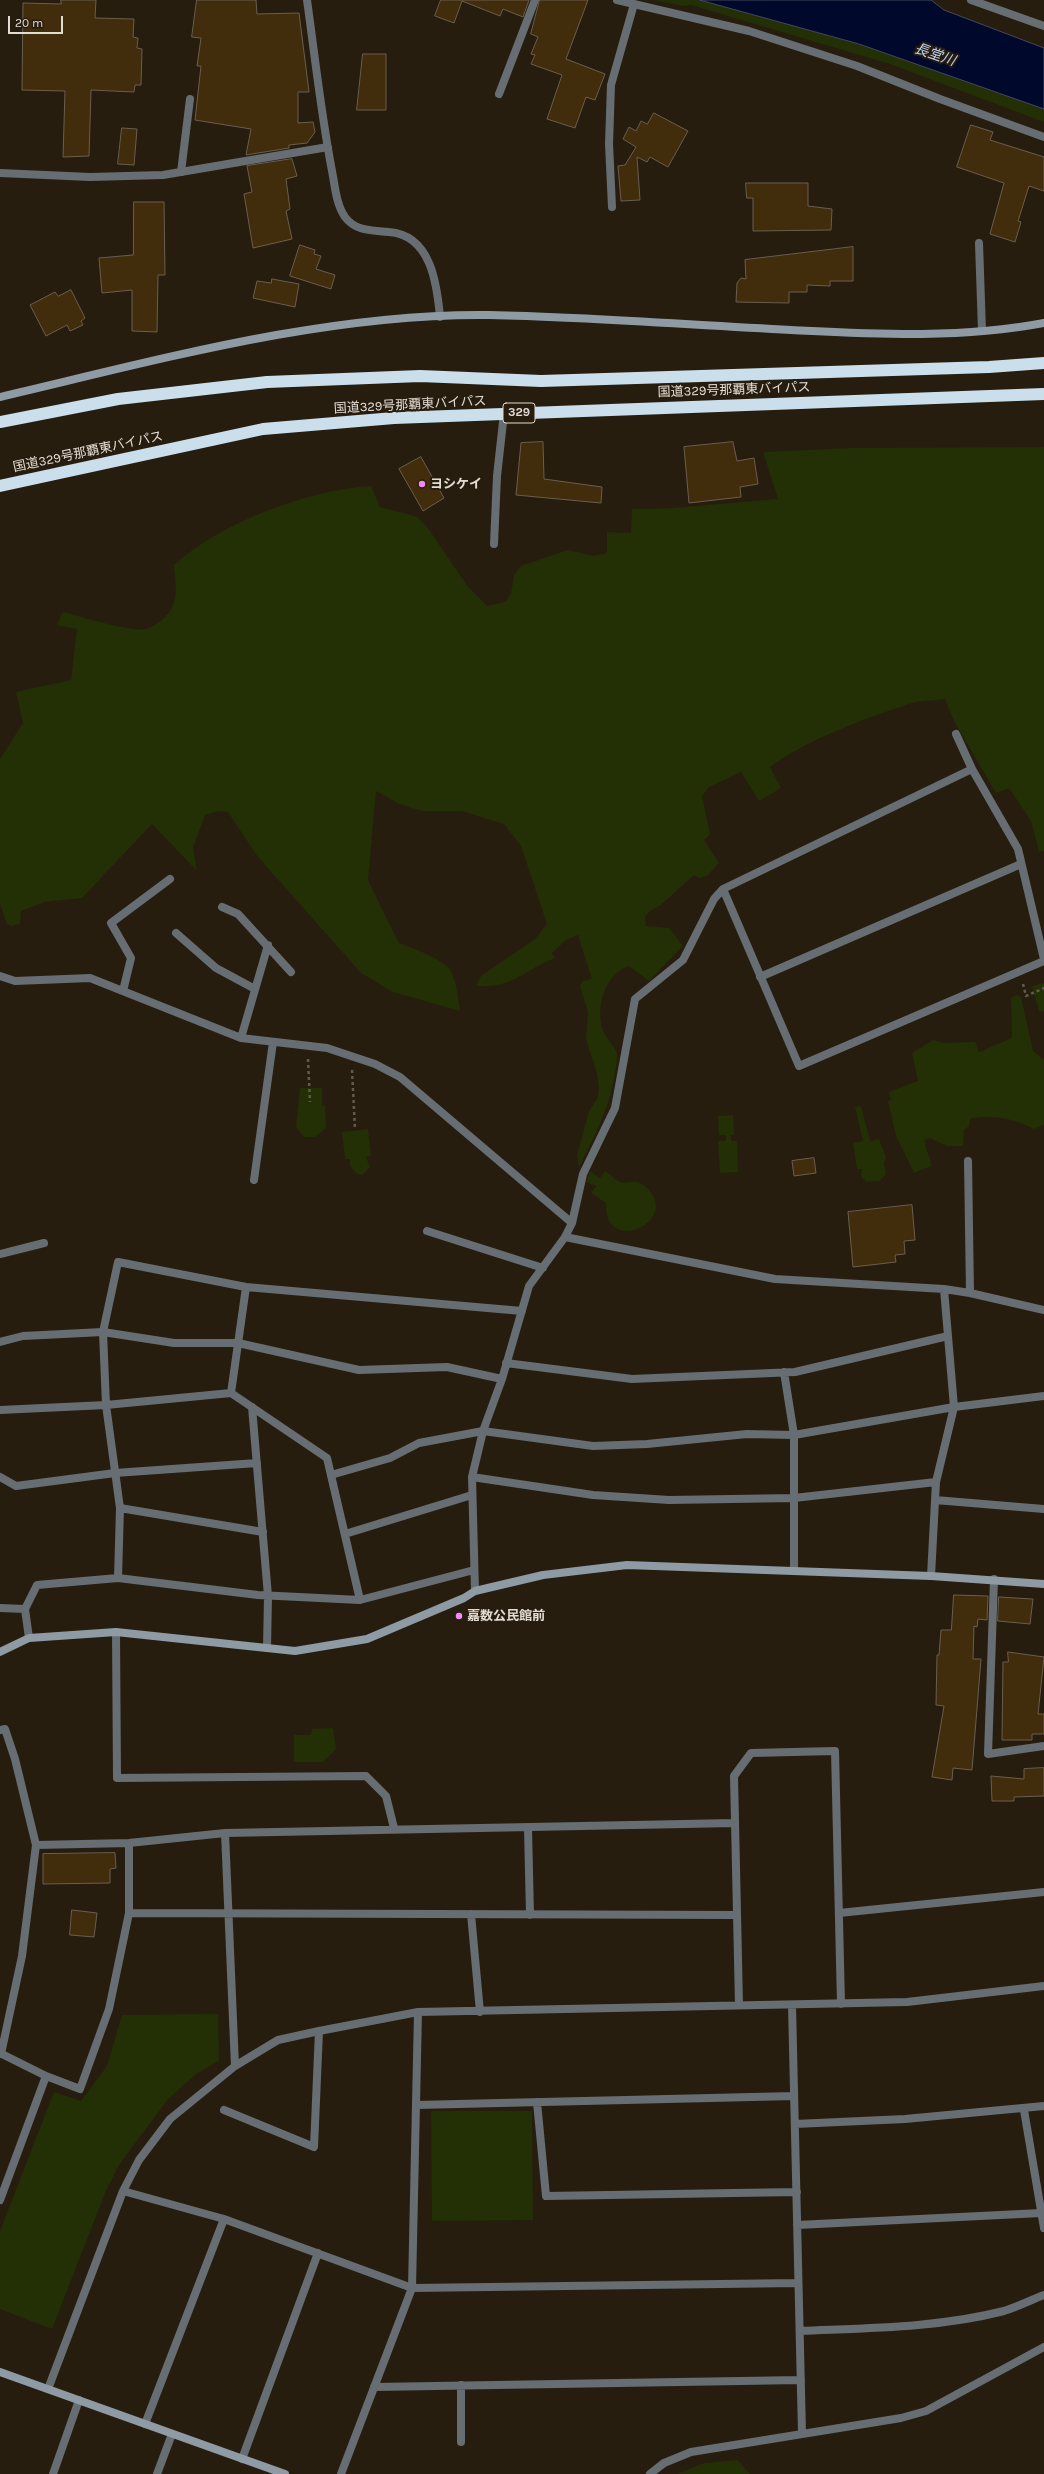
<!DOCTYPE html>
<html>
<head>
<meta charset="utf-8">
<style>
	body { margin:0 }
	#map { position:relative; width:1044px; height:2474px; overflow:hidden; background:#271d0f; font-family:Karla,sans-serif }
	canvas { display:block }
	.scale { position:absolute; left:8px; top:16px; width:55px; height:18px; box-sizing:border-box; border:2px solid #e3dcd3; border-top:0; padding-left:5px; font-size:12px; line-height:14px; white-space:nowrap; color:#e3dcd3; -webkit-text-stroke:3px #271d0f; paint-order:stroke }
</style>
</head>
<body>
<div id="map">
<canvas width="1044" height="2474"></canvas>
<div class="scale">20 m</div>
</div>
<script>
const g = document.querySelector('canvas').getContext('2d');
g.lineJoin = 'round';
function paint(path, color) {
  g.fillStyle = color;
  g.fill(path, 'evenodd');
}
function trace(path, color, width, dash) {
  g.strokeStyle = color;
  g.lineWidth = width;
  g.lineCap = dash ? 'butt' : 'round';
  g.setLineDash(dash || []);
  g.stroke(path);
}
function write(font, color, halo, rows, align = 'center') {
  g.font = font + ' Karla,"Noto Sans JP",sans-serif';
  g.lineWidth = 4;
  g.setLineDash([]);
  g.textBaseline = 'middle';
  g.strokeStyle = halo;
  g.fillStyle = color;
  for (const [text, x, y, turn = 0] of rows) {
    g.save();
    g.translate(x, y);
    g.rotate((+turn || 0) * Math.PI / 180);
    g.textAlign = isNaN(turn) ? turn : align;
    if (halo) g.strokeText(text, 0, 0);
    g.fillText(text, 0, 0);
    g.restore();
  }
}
paint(new Path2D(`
	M653,0H700L859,44L1044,109V122L890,64L691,5L684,6Z
	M1044,447V851L1039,852L1031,821L1009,788L996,793L954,721L945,699C934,701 920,700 909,704C862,720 810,738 770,767L781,788L759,801L741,772L709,787L702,796L710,834L704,840L719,863L707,876L699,878L694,875L661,905L650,911L645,917L646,926L669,928L683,946L649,981L629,966C606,973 596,1005 602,1027C604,1037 615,1045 617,1054C618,1061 615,1072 614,1078C609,1109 593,1140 579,1167L577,1156L589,1111L597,1099L599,1089L597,1073L586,1039L588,1012L580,986L583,981L592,979L578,935L566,940L552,953L555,958C524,970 512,989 476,986L481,976L535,939L547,924L521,846L504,824L462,811H422L399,804L376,791L368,880L399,943C412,948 444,959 451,971C457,983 458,998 460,1011L393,992L361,973L258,857L228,812L218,811L205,815L193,848L197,871L152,824L82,898L45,902L21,911L20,924L12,926L7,924L0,904V759L23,723L16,692L71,680L77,629L57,625L63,612C79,616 133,633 146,629C156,626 170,615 173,605C178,593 175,578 174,565C221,522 308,490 371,486L380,507L418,517L430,531L468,587L487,606L505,602L511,594L514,575L521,566L568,550L594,556L607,553V532L631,533L632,509L673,508L778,499L763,452L853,448Z
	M1044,983V1012L1039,1011L1032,986Z
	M1017,995L1021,997L1033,1051L1044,1060V1125L1033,1129C1017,1119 989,1114 970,1119L969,1126L964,1130L963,1146H947L930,1138L925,1140C924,1149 931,1156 931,1166L914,1173L896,1136L888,1101L891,1100L889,1092L918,1081L912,1053L933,1040L944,1043L975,1042L979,1052L1012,1038L1011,998Z
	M300,1088H322V1106H325L326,1128L315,1137H304L296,1127Z
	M861,1106L870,1141L879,1139L886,1157L884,1164L886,1174L880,1181L866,1182L861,1176L862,1169H857L853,1143L863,1141L855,1107Z
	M733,1115L734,1135H731V1141H737L738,1172L720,1173L718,1141H726V1135H719L718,1116Z
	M368,1129L371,1156L366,1157L370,1167L362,1175L357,1174L350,1166V1159H345L342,1132Z
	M590,1171L600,1178L605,1171C610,1174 615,1180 620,1182C628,1185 635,1177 646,1187C683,1222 603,1257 606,1203L591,1193L596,1186L586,1182Z
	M333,1728L336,1749L323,1762H294V1735H311L312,1729Z
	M218,2014L219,2061L196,2074L168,2099L119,2165L105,2193L52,2329L0,2309V2231L54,2092L81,2101L107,2066L122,2015Z
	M431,2111H532L533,2220L432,2221Z
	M738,2460L750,2474H677L704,2463Z`), '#232f05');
const water = new Path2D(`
	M700,0H931L944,10L1044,48V109L859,44Z`);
paint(water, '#00092b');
trace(water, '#44485d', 1);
const building = new Path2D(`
	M61,0H96L95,18L134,19L133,37L138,38L137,48L142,49L141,85H135L134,92L91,90L89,156L63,157L65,91L22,90L23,3L61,4Z
	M197,0H256L257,14L299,13L309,92H298V123L313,122L315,132L307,143L289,145V148L246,155L251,129L195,120L201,66H197L201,38L192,37Z
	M441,0H529L523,17L503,9L500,16L462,1L454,23L435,16Z
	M540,0H588L566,59L605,74L595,100L586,97L575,128L547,119L562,75L531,64L535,55L531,54L538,37L531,34Z
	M363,54H386V110H357Z
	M654,113L688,131L668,167L650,157L647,162L637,157L640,200L621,201L618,166L625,165L636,147L623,139L629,127L636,131L641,121L647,124Z
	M971,125L993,132L990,140L1044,157V191L1029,186L1018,221L1021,222L1015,242L990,234L1004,183L957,167Z
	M122,128L137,129L134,165L118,164Z
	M292,159L297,176L286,179L290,209L286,211L292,239L253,248L244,194L252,192L247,166Z
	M746,183H808V206L832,209L831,230L753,231V198H747Z
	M134,202H164L165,275H158L157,332L132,331V290L102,293L99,258L133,255Z
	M300,245L315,250L314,254L321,256L316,269L335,275L331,289L290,276Z
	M853,247V281H830V286L807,285V292H789V303L736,302L737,283L741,278L746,279L745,260Z
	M272,279L299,284L295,307L253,298L257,281L271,283Z
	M71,290L85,318L81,321L83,325L70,331L67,325L46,336L30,305L55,292L58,296Z
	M543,442L544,479L602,487L601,503L516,495L521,443Z
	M733,442L737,461L754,458L758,484L740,487L741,497L689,503L684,447Z
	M421,457L444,498L423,511L399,469Z
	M814,1158L816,1173L794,1176L792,1161Z
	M912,1205L915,1240L904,1241L905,1254L895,1255L896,1262L853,1267L848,1212Z
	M954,1595L988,1596L987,1620L978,1619L977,1627L974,1626L973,1659H981L972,1770L953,1768L952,1780L932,1777L944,1706L936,1705L937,1655H939L941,1630H951Z
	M999,1597L1033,1599L1030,1624L998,1621Z
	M1008,1652L1044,1657L1038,1714H1044V1734H1032V1740H1002L1003,1662H1008Z
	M1044,1768V1796L1014,1797V1801H992L991,1776L1024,1779V1769Z
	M115,1853L116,1868L110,1869V1883L43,1884V1854Z
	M72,1910L97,1913L94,1937L70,1935Z`);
paint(building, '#412c0b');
trace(building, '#6a5f4f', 1);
trace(new Path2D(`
	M1023,984L1026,996L1044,988
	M308,1059L310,1102
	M352,1070L355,1129`), '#635a4e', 2.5, [3, 3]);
trace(new Path2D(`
	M181,172L190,99
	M612,207L609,144L611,85L634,4
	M979,243L982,331
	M494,544L497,476L504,413`), '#666e73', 8);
trace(new Path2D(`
	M307,0C315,57 321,114 332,171C335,186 336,204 345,217C356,232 373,230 389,232C431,235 437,284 440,317
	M617,0L749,31L857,66L940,99L1044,137
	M971,0L1044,26
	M499,94L535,0
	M0,173L90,177L163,175L328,147
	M956,734L972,769
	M222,907L238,914L291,972
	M176,933L216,968L255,989
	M1044,959L1018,849L972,769L723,889L799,1066L1044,961
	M0,976L15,981L90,978L241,1038L327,1048L375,1064L400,1077L572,1223
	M760,977L1021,864
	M123,991L131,958L111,923L170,879
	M241,1038L268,945
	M968,1161L970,1293
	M254,1180L273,1042
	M427,1231L543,1268
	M565,1237L775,1279L944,1289L970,1293L1044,1310
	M0,1254L44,1243
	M246,1287L231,1393L327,1458L360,1600L474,1570
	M0,1342L23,1336L103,1332L174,1343H238L359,1370L447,1367L502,1379
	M506,1363L632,1379L795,1372L948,1336
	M784,1372L794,1435V1571
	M252,1407L268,1596L267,1648
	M0,1410L106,1405L231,1393
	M331,1475L390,1458L419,1443L483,1431L593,1446L647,1444L747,1434L794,1435L954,1407L1044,1396
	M0,1477L16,1486L115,1473L257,1463
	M472,1477L593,1495L669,1500L794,1498L936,1482
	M935,1500L1044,1509
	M120,1508L263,1532
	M345,1534L472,1495
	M931,1576L936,1482L954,1407L944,1289
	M118,1578L258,1595L360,1600
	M994,1579L988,1754L1044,1746
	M475,1591L472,1477L483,1431L502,1379L529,1286L565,1237L572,1223L583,1174L615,1108L635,999L683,960L714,899L723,889
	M0,1608L25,1609
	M116,1632L117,1778L366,1776L386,1796L394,1828
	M29,1638L25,1609L37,1585L118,1578L120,1508L106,1405L103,1332L118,1262L246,1287L522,1311
	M0,1730L5,1729L15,1759L36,1845L22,1956L1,2054
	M528,1828L530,1915
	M225,1833L235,2066
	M36,1845L129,1843L225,1833L734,1823
	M129,1913L737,1915
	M839,1913L1044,1892
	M471,1914L480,2012
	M739,2005L734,1776L751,1753L835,1751L841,2004
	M792,2005L802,2433
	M0,2053L46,2076L0,2200
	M46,2076L80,2089L109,2009L129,1913V1843
	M537,2102L546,2196L797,2192
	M416,2105L794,2096
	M224,2110L314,2147L319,2031
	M1024,2110L1044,2228
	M795,2124L905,2119L1044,2106
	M123,2191L224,2219L412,2288L798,2283
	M797,2225L1041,2213
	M800,2331C868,2328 937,2328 1004,2311C1017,2307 1031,2300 1044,2295
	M374,2387L801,2380
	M48,2389L123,2191L139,2160L170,2119L235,2066L278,2040L319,2031L418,2012L907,2002L1044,1986
	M145,2424L224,2219
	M461,2442V2385
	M242,2459L318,2253
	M53,2474L79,2400
	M157,2474L172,2434
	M341,2474L412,2288L418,2012
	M650,2474L664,2463L691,2452L901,2418L926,2411L1044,2347`), '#666e73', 8);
trace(new Path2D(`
	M0,397C158,360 326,313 489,315C590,317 690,325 791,330C874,334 961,339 1044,323
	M0,1652L29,1638L116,1632L295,1651L367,1639L464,1598L475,1591L543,1575L627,1565L931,1576L1044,1584
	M0,2372L285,2474`), '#8e9ba4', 8);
trace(new Path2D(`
	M0,422L118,399L267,382L420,376L541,381L989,367L1044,363
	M0,486L263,429L394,418L1044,394`), '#cadeec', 12);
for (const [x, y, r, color] of [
	[422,484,4,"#f28af3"],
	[459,1616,4,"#f28af3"]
]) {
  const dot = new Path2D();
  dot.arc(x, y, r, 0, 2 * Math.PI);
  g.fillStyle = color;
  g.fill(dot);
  trace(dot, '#271d0f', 1.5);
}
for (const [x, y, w] of [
	[519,413,32]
]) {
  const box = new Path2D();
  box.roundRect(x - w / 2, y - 10, w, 20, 3);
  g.fillStyle = '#271d0f';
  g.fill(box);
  trace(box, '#e3dcd3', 1);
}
write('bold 12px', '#e3dcd3', null, [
	["329",519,413]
]);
write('13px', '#e3dcd3', '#271d0f', [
	["国道329号那覇東バイパス",734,390,-2],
	["国道329号那覇東バイパス",410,405,-3],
	["国道329号那覇東バイパス",88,452,-12]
]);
write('bold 13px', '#e3dcd3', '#271d0f', [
	["ヨシケイ",430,484],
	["嘉数公民館前",467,1616]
], 'left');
write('italic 14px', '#bcd2f1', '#271d0f', [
	["長堂川",935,55,19]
]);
</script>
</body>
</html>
